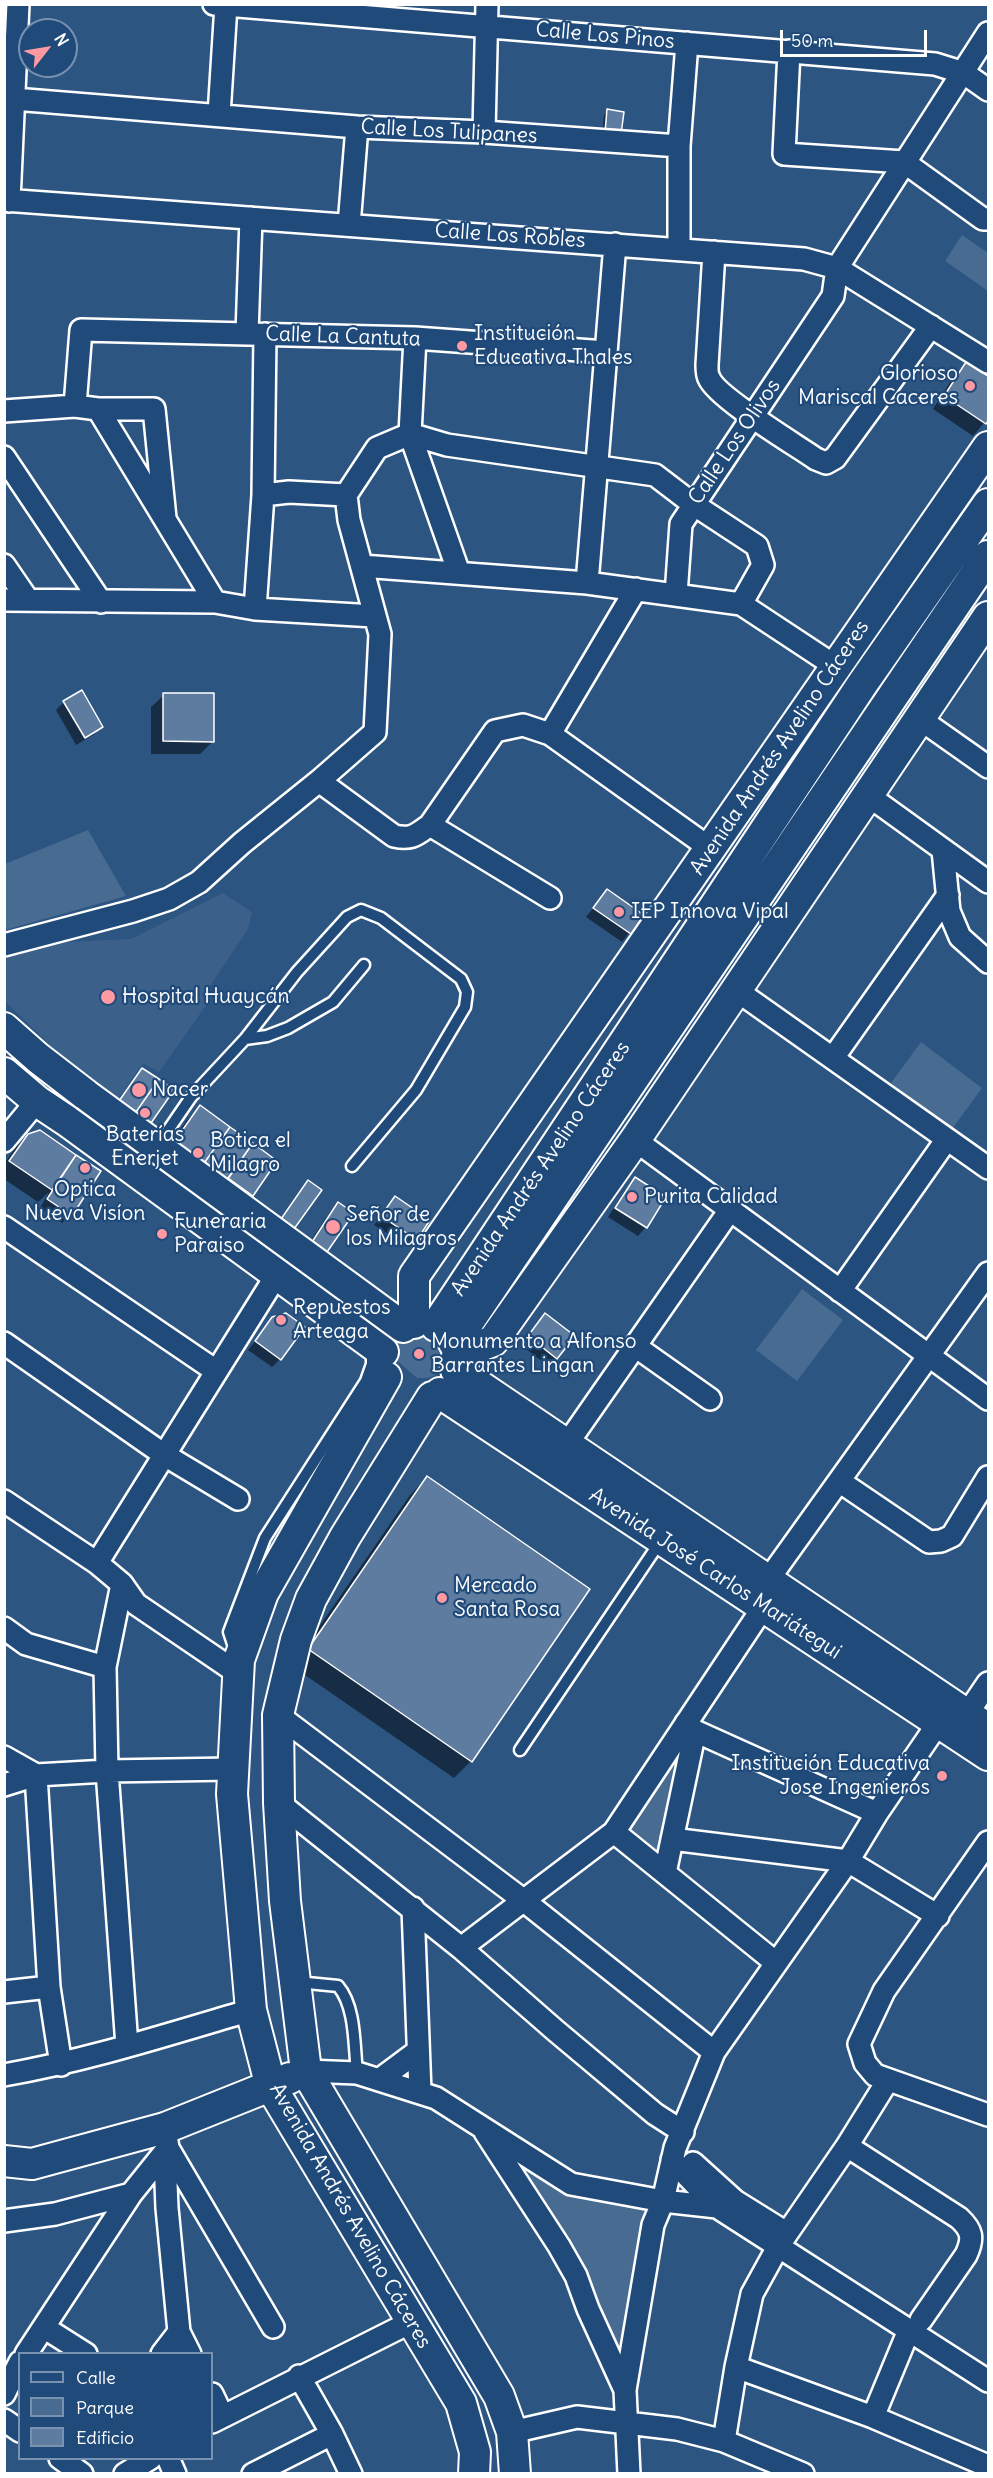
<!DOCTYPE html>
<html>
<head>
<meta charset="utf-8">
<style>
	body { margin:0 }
	#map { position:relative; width:993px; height:2478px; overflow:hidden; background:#2c5582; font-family:Delius,sans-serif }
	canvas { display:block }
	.frame { position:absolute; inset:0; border:6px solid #fff; pointer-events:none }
	.legend { position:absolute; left:18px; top:2352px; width:195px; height:108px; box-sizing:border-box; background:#1f4a7a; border:2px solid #7992af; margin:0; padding:8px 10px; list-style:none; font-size:18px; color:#fff }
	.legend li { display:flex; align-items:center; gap:12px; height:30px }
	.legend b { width:30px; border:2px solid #7992af }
	.north { position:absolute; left:18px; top:18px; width:60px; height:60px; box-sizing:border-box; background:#1f4a7a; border:2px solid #7992af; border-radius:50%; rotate:59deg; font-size:16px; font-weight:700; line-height:24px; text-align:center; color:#fff }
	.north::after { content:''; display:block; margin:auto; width:21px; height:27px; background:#ff9aa2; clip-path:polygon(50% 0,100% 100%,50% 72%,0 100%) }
	.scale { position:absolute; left:780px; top:30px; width:147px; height:27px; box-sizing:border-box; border:3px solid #fff; border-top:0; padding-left:8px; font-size:18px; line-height:21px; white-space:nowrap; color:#fff; -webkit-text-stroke:4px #1f4a7a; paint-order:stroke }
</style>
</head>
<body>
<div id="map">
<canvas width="993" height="2478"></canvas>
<div class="frame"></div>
<ul class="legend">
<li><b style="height:8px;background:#1f4a7a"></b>Calle</li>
<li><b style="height:16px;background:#486b92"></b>Parque</li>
<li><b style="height:16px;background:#5e7c9f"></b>Edificio</li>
</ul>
<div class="north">N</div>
<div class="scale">50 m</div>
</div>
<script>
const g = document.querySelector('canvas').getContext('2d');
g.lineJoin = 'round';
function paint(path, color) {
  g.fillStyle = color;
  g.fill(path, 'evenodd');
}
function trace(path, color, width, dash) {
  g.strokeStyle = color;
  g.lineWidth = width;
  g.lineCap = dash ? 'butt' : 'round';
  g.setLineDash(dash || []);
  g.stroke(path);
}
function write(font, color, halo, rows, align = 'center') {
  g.font = font + ' Delius,sans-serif';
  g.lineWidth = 4.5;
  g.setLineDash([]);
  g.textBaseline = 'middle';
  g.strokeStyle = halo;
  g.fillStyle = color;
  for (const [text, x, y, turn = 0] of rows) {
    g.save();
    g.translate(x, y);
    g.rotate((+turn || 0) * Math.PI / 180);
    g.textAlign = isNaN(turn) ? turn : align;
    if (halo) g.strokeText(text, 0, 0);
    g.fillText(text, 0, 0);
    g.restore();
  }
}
paint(new Path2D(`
	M223,893L252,912L248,929L208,989L214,994L159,1072L143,1063L116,1102L66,1061L5,1001L4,957L44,943L131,939Z`), '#3b618b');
paint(new Path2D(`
	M962,235L988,253V291L945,261Z
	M88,830L126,896L5,930V864Z
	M921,1042L982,1088L952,1129L891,1083Z
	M802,1289L843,1320L797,1381L756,1350Z
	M419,1331L443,1349C445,1370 440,1379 417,1378L395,1359L394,1346L396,1339Z
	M673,1754L678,1757L659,1853L656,1857L624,1830Z
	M514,2165L575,2188L648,2196L616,2365L576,2253L543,2203Z`), '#486b92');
paint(new Path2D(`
	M608,111L622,113L602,135L604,115Z
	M967,364L988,378V418L973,436L933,409L954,376Z
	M164,695L213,741L200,754H151V707Z
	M64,702L102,726L93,735L76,745L56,710Z
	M607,891L642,915L622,942L586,917Z
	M142,1070L172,1091L141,1131L112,1110Z
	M200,1107L252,1195L244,1203L160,1158L187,1120Z
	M40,1132L99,1172L70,1215L62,1223L40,1208L49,1192L38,1202L4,1179V1164L15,1148L28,1135Z
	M635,1179L664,1198L646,1227L638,1236L608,1217L627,1188Z
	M308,1182L293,1228H274L300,1190Z
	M395,1198L416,1239L408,1247L374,1225Z
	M338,1204L352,1213L326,1251L318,1260L304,1251L330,1212Z
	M545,1315L556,1358L548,1366L521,1345Z
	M273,1318L280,1359L272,1367L248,1350Z
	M427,1478L588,1590L471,1761L454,1778L292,1666L410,1495Z`), '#0007');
const building = new Path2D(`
	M607,109L624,112L621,134L605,132Z
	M966,362L988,376V421L986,424L944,396Z
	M82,690L103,727L85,738L63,701Z
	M163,693H214V742L163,741Z
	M607,889L644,915L631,934L593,908Z
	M142,1068L159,1079L136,1112L119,1101Z
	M159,1079L174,1090L151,1123L136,1112Z
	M200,1105L230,1127L202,1166L172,1145Z
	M230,1127L253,1143L225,1183L202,1166Z
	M40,1130L76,1155L52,1190L9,1161L28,1134Z
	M253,1143L277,1161L253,1196L228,1178Z
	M76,1155L101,1171L72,1216L47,1199Z
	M635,1177L666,1197L647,1228L615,1208Z
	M308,1180L322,1190L294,1229L281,1219Z
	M395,1196L430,1220L417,1240L381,1216Z
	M338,1202L354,1213L327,1252L312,1242Z
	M286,1313L305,1327L281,1360L255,1341L272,1317Z
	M545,1313L575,1336L557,1359L528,1336Z
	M427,1476L590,1589L472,1762L308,1649Z`);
paint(building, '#5e7c9f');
trace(building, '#fff', 1.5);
const lane = new Path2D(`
	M245,1039L267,1036L288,1028L333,1002L364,965
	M158,1145L191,1097L245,1039L297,972L347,917L361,910L381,918L461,979L467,992L465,1007L416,1090L352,1166
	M235,1650L229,1632L265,1538L366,1381L372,1364V1350
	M520,1750L660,1542
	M297,1982L338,1986C356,2007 354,2046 357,2073`);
const street = new Path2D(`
	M214,4L935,64L964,73L988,90
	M789,51L784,154L904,162L983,219H988
	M14,99L357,127L484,132L679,146
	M219,115L226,5
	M484,132L487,4
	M4,200L804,259L837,268L988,362
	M9,201L18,4
	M349,225L357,127
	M679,249V146L687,43
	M714,252L707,365C707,369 707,375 709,378C716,397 796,445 816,459L826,463L835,458L931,326
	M247,334L251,218
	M415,338L410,434L459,573
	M75,406L81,330L415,338L606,352
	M98,409L215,602
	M4,411L75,406L98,409H154L165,518
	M4,457L101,602
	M263,495L265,334
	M4,565L28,600
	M362,566L587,583L741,604L835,666
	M587,583L615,244
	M676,595L681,524L833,296L837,268L988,33
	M4,600L215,602L255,609L374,616
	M255,609L263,495L289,492L346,495
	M920,719L988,767
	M550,734L636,589
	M319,781L394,836C412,840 416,835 430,825L495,731L523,725L550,734L711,849
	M869,796L988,882
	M430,825L550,898
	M943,850L949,911L960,937L988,962
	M4,945L133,911L169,899L199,882L242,843L319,781L375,732L380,634L349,520L346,495L377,448L410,434L447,445L655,475L693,504L757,546L763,565L741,604
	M736,990L988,1168
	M833,1058L948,895
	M635,1140L988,1399
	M4,1141L37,1101
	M4,1227L216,1371
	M840,1291L947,1139
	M4,1343L163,1454L238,1499
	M635,1346L710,1399
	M567,1444L730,1210
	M839,1481L929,1542L941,1541L952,1536L988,1477
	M4,1501L97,1563L122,1584L136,1604L239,1674
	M97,1563L276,1276
	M122,1584L105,1667L107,1771L127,2046
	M4,1628L26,1644L105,1667
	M967,1714L988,1683
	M278,1715L523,1900L714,2052
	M686,1723L695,1731L877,1813
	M4,1757L36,1775L49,1987L61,2065
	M4,1785L36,1775L107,1771L232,1769
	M279,1803L461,1948L556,2031L655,2114L683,2132
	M614,1832L775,1962
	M672,1839L848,1861L938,1916
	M988,1842L884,1991L859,2044L865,2063L875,2075L988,2115
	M665,1873L695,1731
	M413,1908L420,2092
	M461,1948L614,1832L764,1606L768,1580L988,1273
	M4,1992L49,1987
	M306,2071L357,2073L436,2098L571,2184L663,2201L717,2207
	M4,2075C89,2060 169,2034 251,2010
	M379,2080L418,2051
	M485,2132L559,2246L576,2276L588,2309L625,2390L629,2474
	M166,2135L168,2148L273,2327
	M847,2146L959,2218C972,2230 974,2238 966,2255L921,2320
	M168,2148L165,2158L167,2208L179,2332L190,2354
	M672,2160L717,2207L988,2381
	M693,2163L735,2201L780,2229
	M4,2221L55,2214L131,2194
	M45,2328L86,2354
	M26,2354L131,2194L168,2148
	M162,2354L179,2332
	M736,2367L873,2417L988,2466
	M299,2376L332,2434L351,2474
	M625,2390L653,2225L663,2201L675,2148L714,2052L848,1861L877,1813L939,1722
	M4,2394L20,2362
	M212,2394L222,2415
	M873,2417L909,2330
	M4,2420L20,2431
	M212,2422L411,2322
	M512,2432L577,2417L677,2429L724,2441L803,2474
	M724,2441L736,2367L752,2294L779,2245L847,2146L888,2080
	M60,2458L82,2474
	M168,2458L175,2474
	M125,2474L151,2458
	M253,2474L332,2434`);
const secondary = new Path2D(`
	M4,1028L38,1058L86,1095L403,1327
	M4,1073L37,1101L67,1121L383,1352
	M414,1323V1276L988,447
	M436,1326L863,683L988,504
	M454,1343L988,556
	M457,1355L493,1341L635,1140L988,617
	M456,1370L988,1729
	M386,1377L263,1593L239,1660L232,1794L251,2010L271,2087L461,2403L475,2452L474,2474
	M440,1393L988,1755
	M432,1397L345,1537L311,1599L296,1640L278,1715L279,1803L285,1901L306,2071L499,2396L512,2432L515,2474
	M4,2161L32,2164L165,2128L290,2078`);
trace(lane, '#fff', 15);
trace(street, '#fff', 26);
trace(secondary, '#fff', 34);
trace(lane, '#1f4a7a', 10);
trace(street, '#1f4a7a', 21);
trace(secondary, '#1f4a7a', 30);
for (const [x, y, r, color] of [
	[462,346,6,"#ff9aa2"],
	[970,386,6,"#ff9aa2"],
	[619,912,6,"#ff9aa2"],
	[108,997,8,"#ff9aa2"],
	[139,1090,8,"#ff9aa2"],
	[145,1113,6,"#ff9aa2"],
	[198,1153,6,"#ff9aa2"],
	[85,1168,6,"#ff9aa2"],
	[632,1197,6,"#ff9aa2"],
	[333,1227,8,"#ff9aa2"],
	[162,1234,6,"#ff9aa2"],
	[281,1320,6,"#ff9aa2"],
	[419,1354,6,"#ff9aa2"],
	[442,1598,6,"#ff9aa2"],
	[942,1776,6,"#ff9aa2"]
]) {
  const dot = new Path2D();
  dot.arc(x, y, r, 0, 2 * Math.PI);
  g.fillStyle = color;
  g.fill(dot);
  trace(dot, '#1f4a7a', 2);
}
write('21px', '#fff', '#1f4a7a', [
	["Calle Los Pinos",605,36,5],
	["Calle Los Tulipanes",449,132,3],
	["Calle Los Robles",510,236,4],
	["Calle La Cantuta",343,337,2],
	["Calle Los Olivos",735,442,-56],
	["Avenida Andrés Avelino Cáceres",780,748,-56],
	["Avenida Andrés Avelino Cáceres",541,1169,-56],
	["Avenida José Carlos Mariátegui",715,1574,33],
	["Avenida Andrés Avelino Cáceres",350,2216,60]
]);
write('21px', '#fff', '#1f4a7a', [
	["Institución",474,334],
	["Educativa Thales",474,358],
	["Glorioso",958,374,"right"],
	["Mariscal Caceres",958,398,"right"],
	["IEP Innova Vipal",631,912],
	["Hospital Huaycán",122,997],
	["Nacer",152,1090],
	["Baterías",145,1135,"center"],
	["Enerjet",145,1159,"center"],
	["Botica el",210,1141],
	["Milagro",210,1165],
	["Optica",85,1190,"center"],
	["Nueva Visíon",85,1214,"center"],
	["Purita Calidad",644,1197],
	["Señor de",346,1215],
	["los Milagros",346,1239],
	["Funeraria",174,1222],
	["Paraiso",174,1246],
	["Repuestos",293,1308],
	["Arteaga",293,1332],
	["Monumento a Alfonso",431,1342],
	["Barrantes Lingan",431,1366],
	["Mercado",454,1586],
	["Santa Rosa",454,1610],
	["Institución Educativa",930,1764,"right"],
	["Jose Ingenieros",930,1788,"right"]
], 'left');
</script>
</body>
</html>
